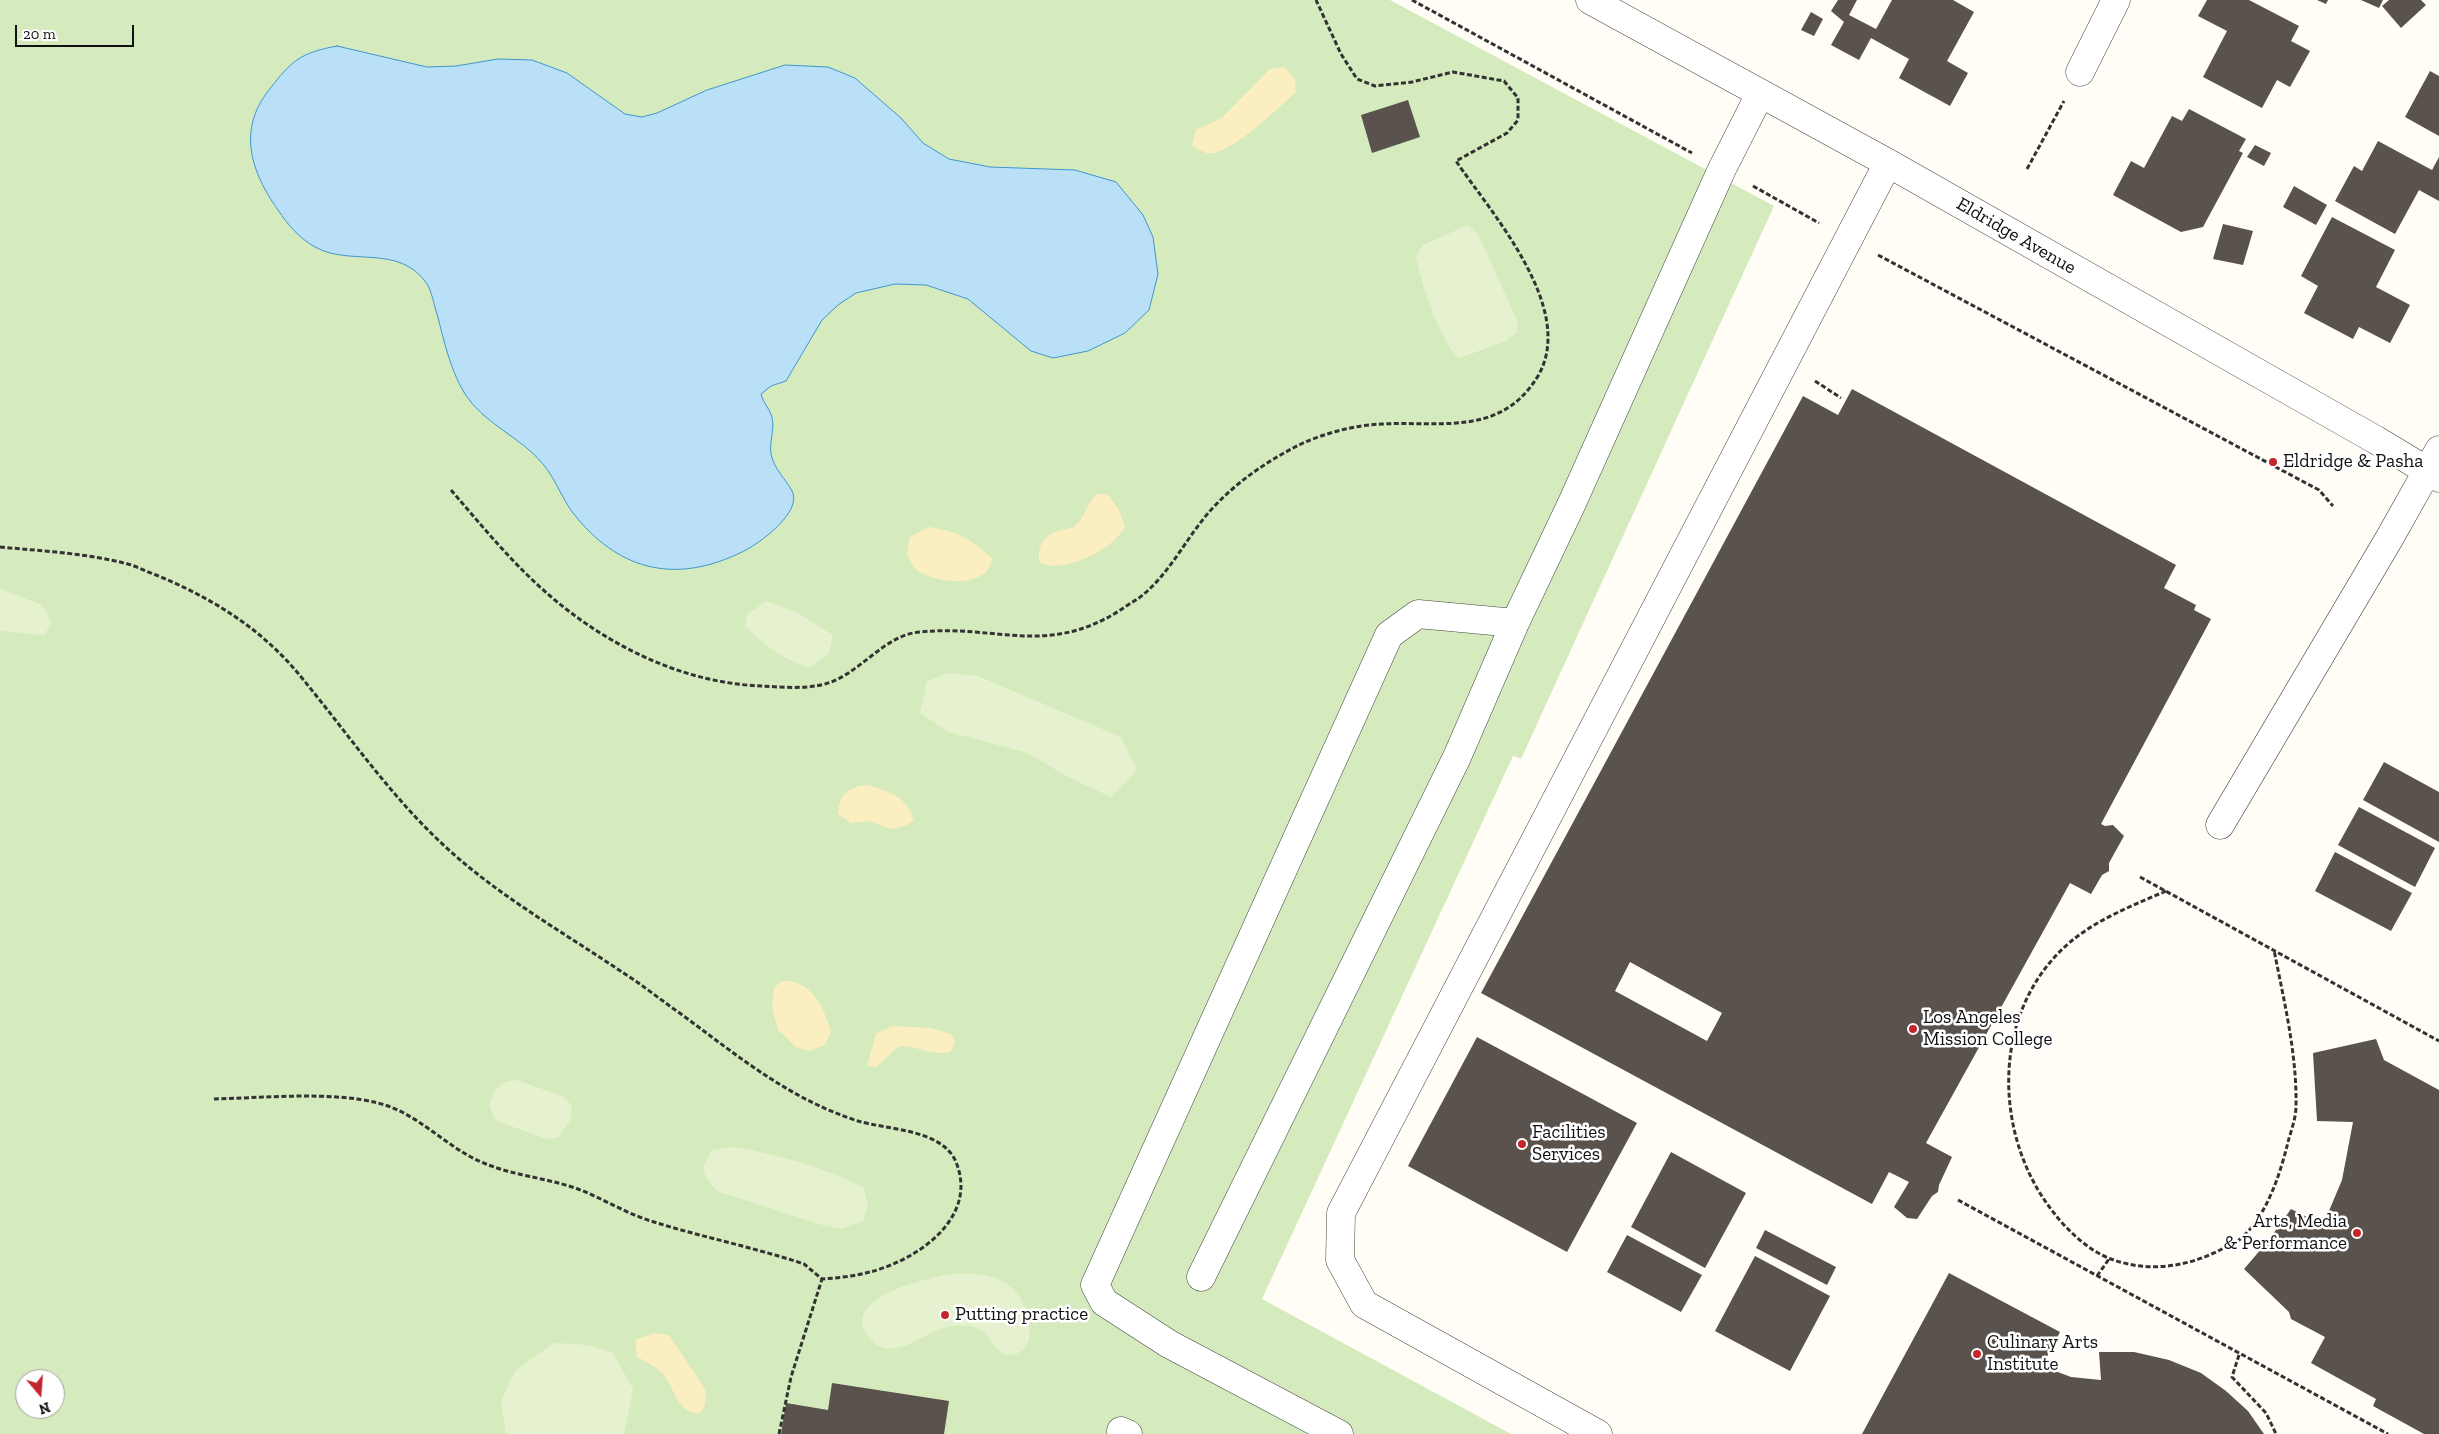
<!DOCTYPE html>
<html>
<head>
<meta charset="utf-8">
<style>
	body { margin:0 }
	#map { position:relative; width:2439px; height:1434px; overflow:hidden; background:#fffdf5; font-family:"Zilla Slab",serif }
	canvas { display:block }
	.north { position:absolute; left:15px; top:1369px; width:50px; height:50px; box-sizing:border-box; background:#fff; border:1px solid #a0a0a0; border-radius:50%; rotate:162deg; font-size:14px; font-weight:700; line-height:20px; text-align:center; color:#111 }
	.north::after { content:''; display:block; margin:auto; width:18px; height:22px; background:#c4262e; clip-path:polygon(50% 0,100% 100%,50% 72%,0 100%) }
	.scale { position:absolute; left:15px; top:25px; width:119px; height:22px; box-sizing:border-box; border:2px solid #111; border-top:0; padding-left:6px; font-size:15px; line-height:18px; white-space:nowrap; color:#111; -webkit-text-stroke:4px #fff; paint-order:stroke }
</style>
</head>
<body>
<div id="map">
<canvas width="2439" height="1434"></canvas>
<div class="north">N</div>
<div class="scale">20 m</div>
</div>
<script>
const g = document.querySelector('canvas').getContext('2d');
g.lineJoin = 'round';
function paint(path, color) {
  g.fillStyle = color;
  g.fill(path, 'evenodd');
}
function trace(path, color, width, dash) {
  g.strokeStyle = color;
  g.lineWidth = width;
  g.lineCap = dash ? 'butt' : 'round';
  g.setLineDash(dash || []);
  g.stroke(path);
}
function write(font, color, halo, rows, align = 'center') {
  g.font = font + ' "Zilla Slab",serif';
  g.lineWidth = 5;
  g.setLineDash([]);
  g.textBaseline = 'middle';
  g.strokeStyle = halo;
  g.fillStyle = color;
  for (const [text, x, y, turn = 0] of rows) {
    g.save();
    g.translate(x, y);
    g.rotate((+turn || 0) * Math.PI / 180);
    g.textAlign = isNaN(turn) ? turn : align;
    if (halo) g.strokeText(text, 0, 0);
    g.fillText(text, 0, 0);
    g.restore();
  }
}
paint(new Path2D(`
	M0,0H1390L1774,206L1521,759L1513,756L1262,1299L1511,1434H0ZM25,1379H55V1409H25Z`), '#d5ebbd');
paint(new Path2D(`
	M1284,67L1295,79L1296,92C1279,107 1228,158 1206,153C1202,151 1196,148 1192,145L1196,130L1222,118L1270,69Z
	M1097,494H1107L1118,508L1125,526C1115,549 1064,574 1040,563C1036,547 1044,535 1060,530C1065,529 1071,529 1075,526C1086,517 1086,502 1097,494Z
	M929,527C960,532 969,538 993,559C991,562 990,567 988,570C974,587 930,583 915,568C912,565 910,559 907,555L910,537Z
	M869,785C891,793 906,796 914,820L905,826L892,829L868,821L851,823L838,814C839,794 849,786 869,785Z
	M783,981C812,980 824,1008 831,1032L825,1045L810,1051L796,1047L778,1030L772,1008L774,987Z
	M892,1026L931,1028L951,1034L955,1042L950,1052C933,1057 907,1041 897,1048C890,1054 884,1061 876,1067L867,1066L876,1034Z
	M654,1333L669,1335L706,1390L705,1405L700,1413C677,1416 674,1384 661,1372C654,1366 645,1361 637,1357L635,1340Z`), '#fbeec1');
paint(new Path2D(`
	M1468,225L1479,236L1518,323L1517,332L1504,342L1459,358C1440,342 1420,281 1416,256L1423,245Z
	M0,589L42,605L52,623L44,635L0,631Z
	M766,601L798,613L833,635L829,654L809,668C783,659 764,645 745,626L747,615Z
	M947,673L978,676L1121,737L1137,770L1111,797L1066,776L1028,753L949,732L920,713L927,681Z
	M517,1080L564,1097L572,1106L571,1119L559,1137L547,1139L505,1124L494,1118L489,1105C496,1088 497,1082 517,1080Z
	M735,1147C779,1155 825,1167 864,1188L868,1206L863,1221L842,1229L822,1225L717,1191L706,1178L703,1166L712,1150Z
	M949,1274C968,1274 988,1272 1005,1283C1010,1286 1018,1293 1021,1298C1027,1312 1038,1345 1018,1353C997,1362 994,1338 980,1330C971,1324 961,1325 951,1326C924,1330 888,1370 866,1333C844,1296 927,1279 949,1274Z
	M554,1343L588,1345L613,1353L633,1389L624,1434H506L501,1401L515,1371Z`), '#e6f2cf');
const water = new Path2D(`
	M337,46L427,67L456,66L498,59L532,60L567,73L625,114L642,117L657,113L707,90L785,65L828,67L855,78L901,118L923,143L949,159L990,167L1075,170L1116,182L1143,215L1153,237L1158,274L1149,310L1125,333L1088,351L1053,358L1031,351L968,299L926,285L895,284L856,293L838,305L822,320L786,381L771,386L761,394C763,403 770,409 772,417C775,429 769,442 771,454C774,469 785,478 792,491C803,512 759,544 742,552C679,583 623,573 577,518C563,502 557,481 543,464C521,437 484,424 465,394C450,370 444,340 437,314C434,305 432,292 427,284C399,243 351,267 315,247C299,238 288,225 278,210C251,172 237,130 269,90C292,60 300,53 337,46Z`);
paint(water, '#b9e0f7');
trace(water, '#3f96cf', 1);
paint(new Path2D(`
	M1838,0H1857L1849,15L1876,29L1892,0H1953L1974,12L1947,61L1968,73L1950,106L1899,78L1909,59L1871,38L1859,60L1831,45L1844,22L1831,11Z
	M2207,0H2249L2299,26L2291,41L2310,51L2290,87L2277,80L2262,108L2203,77L2227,31L2198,16Z
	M2317,0H2328L2326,4Z
	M2361,0H2383L2379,8Z
	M2389,0H2421L2426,5L2401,28L2382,6Z
	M1811,12L1823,19L1814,36L1801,30Z
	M2430,71L2439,76V136L2405,117Z
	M1408,100L1420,137L1372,153L1361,115Z
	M2189,109L2246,139L2239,151L2243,153L2203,227L2181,232L2113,195L2131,161L2144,168L2172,116L2182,121Z
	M2378,141L2432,170L2439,157V201L2419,190L2395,234L2335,201L2354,166L2362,171Z
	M2255,145L2271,153L2264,166L2247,157Z
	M2294,186L2327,205L2316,225L2283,207Z
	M2332,217L2395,250L2376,287L2410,305L2390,343L2359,327L2353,339L2304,313L2318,286L2301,276Z
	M2223,224L2253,231L2243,265L2213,259Z
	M1852,389L2176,565L2164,588L2196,605L2194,610L2211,619L2101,824L2105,826L2113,825L2124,836L2109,863V871L2102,875L2091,894L2070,883L1926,1143L1952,1157L1939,1185L1938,1192L1932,1196L1917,1219L1907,1218L1894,1207L1909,1182L1889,1172L1872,1204L1481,993L1803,396L1838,415ZM1630,962L1722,1013L1707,1041L1615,991Z
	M2384,762L2439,792V842L2363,800Z
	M2359,807L2435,848L2415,887L2338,845Z
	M2335,852L2412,893L2391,931L2315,891Z
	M1477,1037L1637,1123L1567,1252L1408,1166Z
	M2376,1039L2384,1060L2439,1090V1434H2424L2373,1406L2376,1399L2311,1363L2325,1337L2291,1319L2289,1312L2244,1269L2268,1241L2291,1209L2323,1225L2342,1180L2353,1122L2317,1121L2313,1053Z
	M1671,1152L1746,1193L1705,1268L1631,1227Z
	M1765,1230L1836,1267L1827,1285L1756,1248Z
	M1627,1235L1702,1275L1681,1312L1607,1272Z
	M1755,1256L1830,1296L1790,1371L1715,1331Z
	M1949,1273L2060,1332L2042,1366L2071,1377L2101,1380L2099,1352H2134L2169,1360L2201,1373L2226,1391L2248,1411L2264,1434H1862Z
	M832,1383L949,1401L944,1434H781L786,1403L828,1410Z`), '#5a524d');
const minor = new Path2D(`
	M1590,0L1888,163L2376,440L2439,478
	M2080,72L2116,0
	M2220,825L2389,539L2439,450
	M1201,1277L1457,757L1515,623L1572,503L1722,169L1760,94
	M1121,1431L1128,1434
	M1339,1434L1169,1344L1104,1302L1095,1285L1389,635L1418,614L1515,623
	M1598,1434L1364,1304L1340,1260L1341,1213L1888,163`);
trace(minor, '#444', 29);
trace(new Path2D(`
	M1412,0L1692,153
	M2027,169L2064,101
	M1753,186L1819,223
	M1878,255L2319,490L2333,506
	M1815,381L1841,398
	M451,490C482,526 513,564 549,595C608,646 683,683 761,686C780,687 802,689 821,685C859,677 882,635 920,632C995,624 1045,657 1119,611C1127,605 1137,600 1144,594C1171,571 1187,537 1210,511C1236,482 1267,461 1301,444C1325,433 1355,425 1382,424C1441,421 1501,437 1538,376C1577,309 1492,214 1456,161L1507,133L1518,120V98L1504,81L1453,72L1412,82L1375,86L1357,79L1341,54L1316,0
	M0,547C41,551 84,553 124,563C134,565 145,571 156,575C210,597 259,627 297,672C347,732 391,798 450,851C502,898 566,934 625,974C644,986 662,1001 681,1014C738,1056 789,1099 858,1121C888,1130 942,1129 956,1162C979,1218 917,1260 870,1272C855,1276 838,1278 822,1279L804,1264C753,1247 701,1237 651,1221C625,1213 602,1198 578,1189C547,1178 516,1176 486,1164C447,1149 419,1113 378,1103C331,1091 262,1098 212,1099
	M2140,877L2439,1041
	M2166,891C2125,909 2083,924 2052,960C1991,1030 1997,1142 2054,1213C2068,1231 2089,1251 2111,1259C2148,1273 2188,1267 2222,1249C2228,1246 2234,1244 2239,1240C2266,1218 2280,1175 2288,1142C2291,1131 2296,1118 2296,1106C2297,1054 2284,1001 2274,950
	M1958,1200L2388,1434
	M2097,1276L2109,1259
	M2239,1355L2232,1377L2266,1413L2276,1434
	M779,1434L791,1377L822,1279`), '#333', 3, [5, 2.5]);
trace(minor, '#fff', 28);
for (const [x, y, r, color] of [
	[2273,462,5,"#c4262e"],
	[1913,1029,5,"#c4262e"],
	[1522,1144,5,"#c4262e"],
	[2357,1233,5,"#c4262e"],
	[945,1315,5,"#c4262e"],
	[1977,1354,5,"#c4262e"]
]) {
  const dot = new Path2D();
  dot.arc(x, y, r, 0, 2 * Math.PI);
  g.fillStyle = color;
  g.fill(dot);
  trace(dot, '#fff', 2);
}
write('19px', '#111', '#fff', [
	["Eldridge Avenue",2016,236,30]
]);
write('19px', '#111', '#fff', [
	["Eldridge & Pasha",2283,462],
	["Los Angeles",1923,1018],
	["Mission College",1923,1040],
	["Facilities",1532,1133],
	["Services",1532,1155],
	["Arts, Media",2347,1222,"right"],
	["& Performance",2347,1244,"right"],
	["Putting practice",955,1315],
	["Culinary Arts",1987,1343],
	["Institute",1987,1365]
], 'left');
</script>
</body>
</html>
